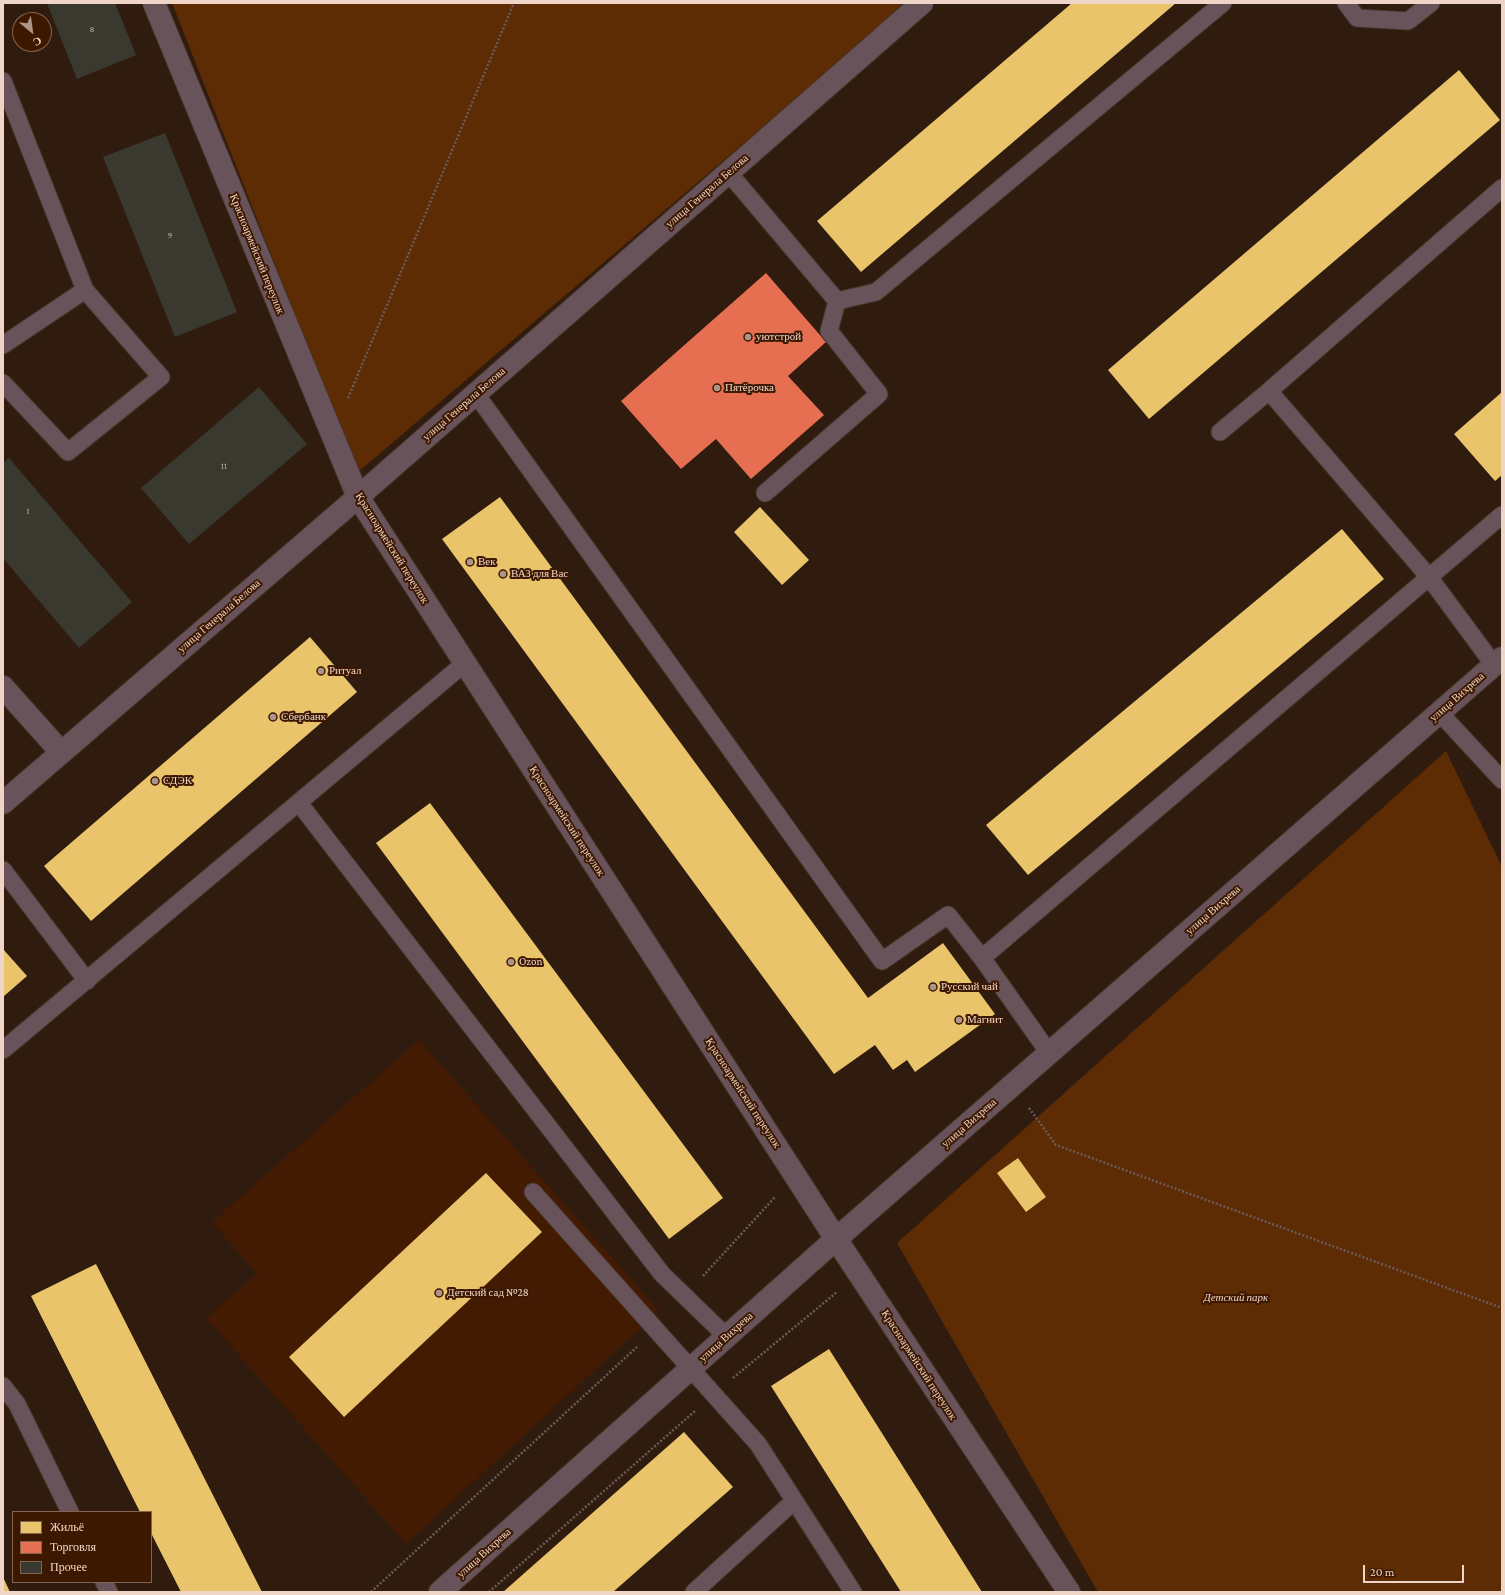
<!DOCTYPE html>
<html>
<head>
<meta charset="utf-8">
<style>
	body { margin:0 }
	#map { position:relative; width:1505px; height:1595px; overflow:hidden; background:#301c0f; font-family:"Crimson Pro",serif }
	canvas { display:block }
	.frame { position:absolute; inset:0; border:4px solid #eed5c7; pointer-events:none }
	.legend { position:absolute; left:12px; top:1511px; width:140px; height:72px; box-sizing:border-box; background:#3d1801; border:1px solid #846450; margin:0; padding:5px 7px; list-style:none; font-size:12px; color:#eed5c7 }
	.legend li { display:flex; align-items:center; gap:8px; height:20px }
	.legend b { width:20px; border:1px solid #846450 }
	.north { position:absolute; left:12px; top:12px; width:40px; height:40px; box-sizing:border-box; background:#3d1801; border:1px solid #846450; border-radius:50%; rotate:151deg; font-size:11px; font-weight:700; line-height:16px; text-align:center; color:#eed5c7 }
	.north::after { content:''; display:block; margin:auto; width:14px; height:18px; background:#ac9487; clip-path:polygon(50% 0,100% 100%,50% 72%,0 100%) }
	.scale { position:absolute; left:1363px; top:1565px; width:101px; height:18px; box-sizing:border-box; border:2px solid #eed5c7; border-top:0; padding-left:5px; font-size:12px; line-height:14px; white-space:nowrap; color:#eed5c7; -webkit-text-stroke:3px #3d1801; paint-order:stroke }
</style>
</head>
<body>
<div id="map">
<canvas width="1505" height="1595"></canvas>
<div class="frame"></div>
<ul class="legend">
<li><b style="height:11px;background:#e9c46a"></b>Жильё</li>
<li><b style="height:11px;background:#e76f51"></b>Торговля</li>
<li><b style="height:11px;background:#3a3930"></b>Прочее</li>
</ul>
<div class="north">С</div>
<div class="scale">20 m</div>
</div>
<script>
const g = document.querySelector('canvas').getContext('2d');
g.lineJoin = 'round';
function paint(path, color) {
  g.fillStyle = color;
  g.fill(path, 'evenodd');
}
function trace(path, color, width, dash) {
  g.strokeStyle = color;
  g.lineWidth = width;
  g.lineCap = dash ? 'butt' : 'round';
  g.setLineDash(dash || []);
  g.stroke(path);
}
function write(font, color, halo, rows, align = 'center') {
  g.font = font + ' "Crimson Pro",serif';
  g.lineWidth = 4;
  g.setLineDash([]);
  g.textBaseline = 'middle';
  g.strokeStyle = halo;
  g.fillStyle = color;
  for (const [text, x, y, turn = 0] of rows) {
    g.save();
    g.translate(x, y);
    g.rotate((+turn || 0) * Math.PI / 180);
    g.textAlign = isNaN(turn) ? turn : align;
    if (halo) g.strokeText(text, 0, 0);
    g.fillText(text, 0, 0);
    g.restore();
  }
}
paint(new Path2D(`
	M419,1040L659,1311L406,1544L206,1318L257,1274L212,1222Z`), '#431b02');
paint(new Path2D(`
	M172,3H908L357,473Z
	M1446,751L1502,867V1592H1098L897,1243Z`), '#5d2b04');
paint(new Path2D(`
	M1072,3H1176L861,272L817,221Z
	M1459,70L1500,120L1149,419L1108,370Z
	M1502,392V475L1495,481L1454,434Z
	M500,497L868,998L943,943L995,1014L915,1072L907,1060L893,1070L875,1045L834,1074L442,539Z
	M760,507L809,560L782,585L734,532Z
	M1342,529L1384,579L1028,875L986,825Z
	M310,637L357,692L91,921L44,866Z
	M430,803L723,1198L669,1239L376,843Z
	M3,949L27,976L3,997Z
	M1018,1158L1046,1197L1026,1212L997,1173Z
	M486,1173L542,1232L344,1417L289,1357Z
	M96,1264L262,1592H181L151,1533V1512H140L31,1296Z
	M829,1349L982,1592H901L771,1386Z
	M684,1432L733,1487L613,1592H503Z
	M3,1577L10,1592H3Z`), '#e9c46a');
paint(new Path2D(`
	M766,273L826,342L788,376L824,415L751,479L716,439L681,469L621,401Z`), '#e76f51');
paint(new Path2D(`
	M47,3H115L136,55L77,79Z
	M165,133L237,312L175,337L103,157Z
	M259,387L307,444L189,544L141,488Z
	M9,458L132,602L79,648L3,558V463Z`), '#3a3930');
const service = new Path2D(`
	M1346,3L1357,18L1408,21L1431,3
	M3,81L85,290L161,377L68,452L3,383
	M728,172L837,301L876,292L1223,3
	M3,345L85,290
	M476,394L882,961L948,915L982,958
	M1220,432L1269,391
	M765,493L879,394L829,331L837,301
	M1494,665L1429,577L1269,391L1502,188
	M1439,712L1502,780
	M299,803L662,1274L727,1337
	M3,870L87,981
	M3,1050L465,663
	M1049,1053L982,958L1502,515
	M533,1192L758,1444L853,1592
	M3,1386L17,1404L70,1512
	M104,1582L109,1592
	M694,1592L794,1501`);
const minor = new Path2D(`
	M154,3L358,497L836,1239L1069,1592
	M3,687L61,752
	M440,1592L836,1239L1502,658`);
const tertiary = new Path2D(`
	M3,803L358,497L922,3`);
trace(service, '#48372b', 19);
trace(minor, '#48372b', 24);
trace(tertiary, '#48372b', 24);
trace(new Path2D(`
	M348,398L514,3
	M1029,1108L1056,1145L1502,1308
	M703,1276L775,1197
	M733,1378L837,1292
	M371,1592L637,1347
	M489,1592L695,1411`), '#6c5b5c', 2.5, [2, 2]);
trace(service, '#69535b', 17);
trace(minor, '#69535b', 22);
trace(tertiary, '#69535b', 22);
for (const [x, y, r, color] of [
	[748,337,4,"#ac9487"],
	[717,388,4,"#ac9487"],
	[470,562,4,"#ac9487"],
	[503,574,4,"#ac9487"],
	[321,671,4,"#ac9487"],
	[273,717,4,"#ac9487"],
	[155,781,4,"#ac9487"],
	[511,962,4,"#ac9487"],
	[933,987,4,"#ac9487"],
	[959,1020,4,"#ac9487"],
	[439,1293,4,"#ac9487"]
]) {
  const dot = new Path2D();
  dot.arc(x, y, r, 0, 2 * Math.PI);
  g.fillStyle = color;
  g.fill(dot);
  trace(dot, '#3d1801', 1.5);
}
write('9px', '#c1aea1', null, [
	["8",92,29],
	["9",170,235],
	["11",224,466],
	["1",28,511]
]);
write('11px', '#eed5c7', '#3d1801', [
	["улица Генерала Белова",707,191,-41],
	["Красноармейский переулок",257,254,68],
	["улица Генерала Белова",464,404,-41],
	["Красноармейский переулок",392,548,58],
	["улица Генерала Белова",219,616,-41],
	["улица Вихрева",1457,697,-41],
	["Красноармейский переулок",567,821,57],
	["улица Вихрева",1213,910,-41],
	["Красноармейский переулок",743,1093,57],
	["улица Вихрева",969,1123,-41],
	["улица Вихрева",726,1337,-42],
	["Красноармейский переулок",919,1365,57],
	["улица Вихрева",484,1553,-42]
]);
write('11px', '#eed5c7', '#3d1801', [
	["уютстрой",756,337],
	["Пятёрочка",725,388],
	["Век",478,562],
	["ВАЗ для Вас",511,574],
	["Ритуал",329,671],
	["Сбербанк",281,717],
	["СДЭК",163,781],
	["Ozon",519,962],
	["Русский чай",941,987],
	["Магнит",967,1020],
	["Детский сад №28",447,1293]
], 'left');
write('italic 11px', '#eed3c5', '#3d1801', [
	["Детский парк",1236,1298]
]);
</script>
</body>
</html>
